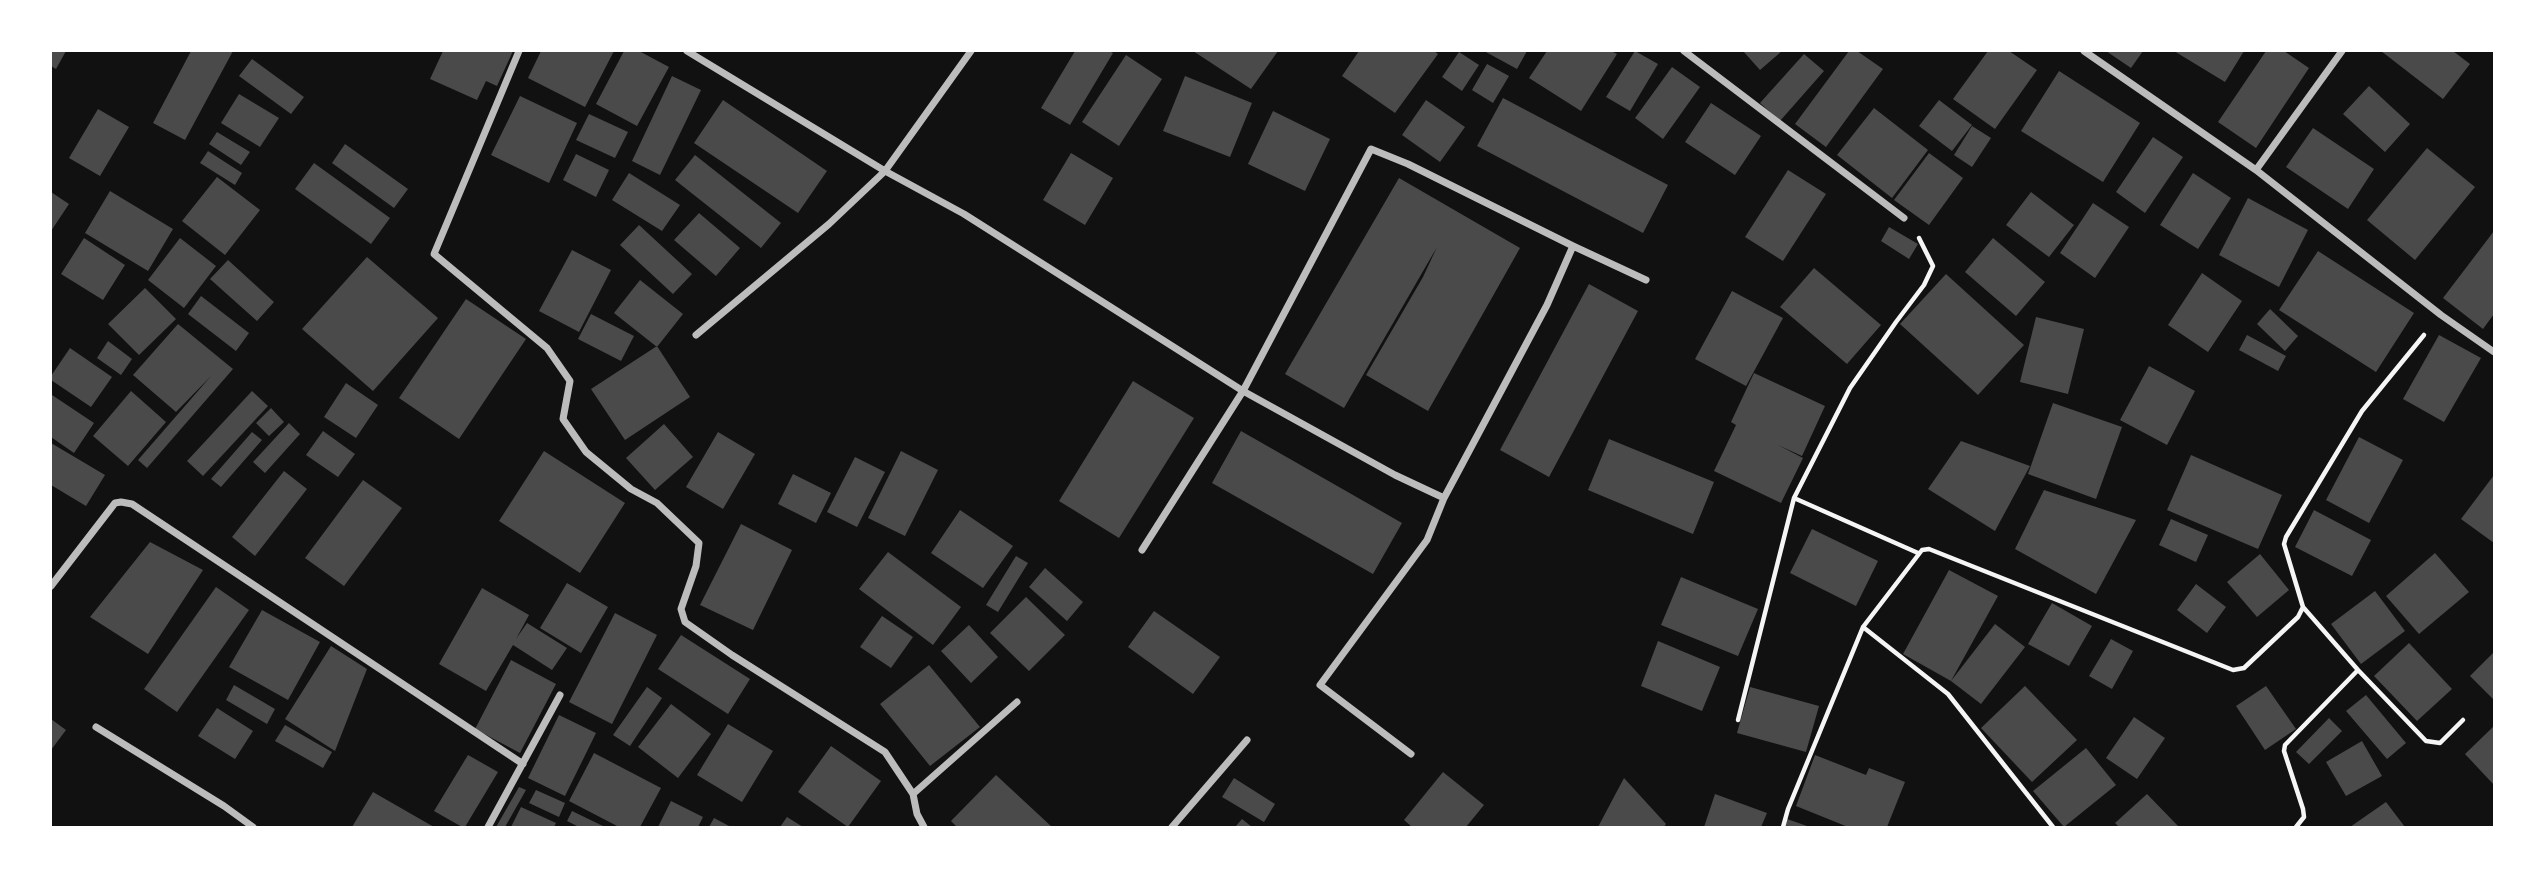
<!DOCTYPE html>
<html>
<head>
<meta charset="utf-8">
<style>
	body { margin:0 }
	#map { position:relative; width:2545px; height:878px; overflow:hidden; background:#111; font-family:Montserrat,sans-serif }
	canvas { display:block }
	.frame { position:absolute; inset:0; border:52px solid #fff; pointer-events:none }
</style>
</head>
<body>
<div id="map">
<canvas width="2545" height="878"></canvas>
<div class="frame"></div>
</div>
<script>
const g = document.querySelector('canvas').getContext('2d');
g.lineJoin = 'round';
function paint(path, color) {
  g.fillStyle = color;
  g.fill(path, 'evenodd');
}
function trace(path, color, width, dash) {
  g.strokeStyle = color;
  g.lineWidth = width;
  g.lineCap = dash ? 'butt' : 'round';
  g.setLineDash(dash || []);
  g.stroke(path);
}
paint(new Path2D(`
	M51,51H66L56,69L51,66Z
	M191,51H233L185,140L153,123Z
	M443,51H513L497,86L486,81L477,100L430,79Z
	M541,51H614L585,107L528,78Z
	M624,51H639L669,67L637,126L596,104Z
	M1075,51H1109L1113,53L1070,125L1041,108Z
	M1193,51H1278L1251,89Z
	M1359,51H1434L1438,54L1395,113L1342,76Z
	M1484,51H1527L1517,69Z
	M1547,51H1611L1617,54L1581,111L1529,78Z
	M1635,51L1658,64L1630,111L1606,97Z
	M1743,51H1782L1760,70Z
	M1849,51H1857L1883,69L1826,147L1795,124Z
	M1988,51H2009L2037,70L1995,129L1953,99Z
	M2106,51H2143L2131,68Z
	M2174,51H2244L2225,82Z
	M2266,51H2284L2309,68L2256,148L2218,122Z
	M2381,51H2453L2470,64L2443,99Z
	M1459,52L1479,65L1462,91L1442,77Z
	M1804,54L1824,71L1780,121L1760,103Z
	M1126,55L1162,79L1119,146L1082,122Z
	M252,59L304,97L291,114L239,76Z
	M1487,64L1509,76L1493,103L1472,90Z
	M1672,67L1700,87L1663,139L1635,118Z
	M2059,71L2140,123L2103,182L2021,131Z
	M672,76L701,90L660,175L632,161Z
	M1185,76L1252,103L1230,157L1163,131Z
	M2369,86L2410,124L2385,152L2343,114Z
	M239,94L279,118L260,147L221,123Z
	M520,96L577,123L549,183L491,155Z
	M1503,98L1668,185L1643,233L1477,146Z
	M723,100L827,171L798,213L694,143Z
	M1426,100L1465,127L1440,162L1402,135Z
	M1939,100L1972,125L1952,151L1919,126Z
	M1711,103L1761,136L1735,175L1685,142Z
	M1874,108L1928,150L1892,198L1837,155Z
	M98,109L129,127L100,176L69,158Z
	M1273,111L1330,139L1305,191L1248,164Z
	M589,114L628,132L615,158L576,140Z
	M1972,126L1991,138L1972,167L1954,155Z
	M2313,128L2374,169L2348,209L2286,167Z
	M217,132L250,152L241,165L209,144Z
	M2153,137L2183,157L2145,213L2116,192Z
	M345,144L408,189L394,208L332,163Z
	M2427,148L2475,187L2415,260L2367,220Z
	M208,151L242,173L235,185L200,163Z
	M1071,153L1113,178L1085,225L1043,200Z
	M1929,153L1963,178L1929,225L1894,200Z
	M576,154L609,170L596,197L563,180Z
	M695,155L781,223L761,248L675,180Z
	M314,163L390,218L371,244L295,189Z
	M1788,170L1826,194L1783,261L1745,237Z
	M629,173L680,205L662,231L612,200Z
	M2193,173L2231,198L2198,249L2160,225Z
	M217,177L260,210L225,255L182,221Z
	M1399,178L1520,248L1428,411L1366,375L1423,277L1437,247L1344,408L1285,374Z
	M110,191L173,229L148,271L85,233Z
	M51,192L69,204L51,231Z
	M2031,192L2074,225L2049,257L2006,225Z
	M2248,198L2308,230L2279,287L2219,255Z
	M2093,203L2129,227L2095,278L2060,253Z
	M699,213L740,248L716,276L674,240Z
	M639,225L692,274L673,294L620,245Z
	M1889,227L1918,244L1909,259L1881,241Z
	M2494,231V314L2483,329L2443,298Z
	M84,238L125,265L103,300L61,274Z
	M180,238L216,266L184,308L148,280Z
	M1993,238L2045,282L2016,316L1965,272Z
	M572,250L611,270L579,332L539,311Z
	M2318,251L2414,313L2376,372L2279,310Z
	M367,257L438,318L373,391L302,329Z
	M228,260L274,302L257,321L210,279Z
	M1814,268L1881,325L1847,364L1780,307Z
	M2202,273L2242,301L2208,352L2168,325Z
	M1946,274L2024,345L1978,395L1900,324Z
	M640,280L683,314L657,347L614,313Z
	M1589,284L1638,311L1549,477L1500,450Z
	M145,288L176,319L139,355L108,324Z
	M1732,291L1783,318L1746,386L1695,359Z
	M201,296L249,333L236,351L188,314Z
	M466,299L526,339L459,439L399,398Z
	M2270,309L2298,336L2285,351L2257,324Z
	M591,314L634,336L621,361L578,339Z
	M2036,317L2084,329L2068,394L2020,382Z
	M178,324L233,369L147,468L138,460L211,376L176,412L133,375Z
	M2247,335L2286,356L2278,371L2239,350Z
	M2439,335L2481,358L2444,422L2403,399Z
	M108,341L132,359L121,375L97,358Z
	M657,346L690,397L625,440L591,389Z
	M70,348L112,377L91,407L51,380V376Z
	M2149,366L2195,391L2167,445L2120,420Z
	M1754,373L1825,406L1802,456L1778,445L1803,458L1781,503L1714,471L1736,425L1731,422Z
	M1133,381L1194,418L1119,538L1059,501Z
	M346,383L378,405L356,438L324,417Z
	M131,391L166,422L128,466L93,436Z
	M252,391L268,406L203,476L187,461Z
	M52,395L94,423L74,453L51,437Z
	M2053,403L2122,427L2096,499L2028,474Z
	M271,408L284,422L269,436L256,423Z
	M289,423L300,434L265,473L253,462Z
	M664,424L693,457L655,490L626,458Z
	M323,431L355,454L338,477L306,455Z
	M1241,431L1402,523L1373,574L1212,483Z
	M252,432L262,440L221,487L211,479Z
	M718,432L755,454L723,509L686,487Z
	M2359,437L2403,460L2369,523L2326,500Z
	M1609,439L1714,482L1693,534L1588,490Z
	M1961,441L2030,466L1995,531L1928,489Z
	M51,443L105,475L86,506L51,485Z
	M544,451L625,503L580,573L499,521Z
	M901,451L938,470L905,536L868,518Z
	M2191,455L2282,495L2258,549L2167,510Z
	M855,457L885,472L857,527L827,512Z
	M284,471L307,489L255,556L232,537Z
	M793,474L831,493L816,523L778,504Z
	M2494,475V543L2461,519Z
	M363,480L402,508L344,586L305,558Z
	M2044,490L2136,520L2096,594L2015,549Z
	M960,510L1013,546L983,588L931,553Z
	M2314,510L2371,540L2352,576L2295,547Z
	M2171,519L2208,535L2196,562L2159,545Z
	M741,524L792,550L753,630L700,605Z
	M1812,529L1878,561L1856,606L1790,573Z
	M150,542L203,570L148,654L90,617Z
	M888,552L961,607L933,645L859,589Z
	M2435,553L2469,592L2419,634L2386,596Z
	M2260,554L2289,590L2257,617L2227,582Z
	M1016,556L1028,563L998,612L986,605Z
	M1045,568L1083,602L1067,621L1029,587Z
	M1949,570L1998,596L1951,681L1903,654Z
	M1681,577L1758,609L1738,656L1661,625Z
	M567,583L608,607L581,653L540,628Z
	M2196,584L2226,607L2207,633L2177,610Z
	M216,587L249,610L177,712L144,689Z
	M482,588L529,615L516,639L527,623L567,648L552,670L513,645L486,691L439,664Z
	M2375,591L2405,631L2361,664L2331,624Z
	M1026,597L1065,635L1029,671L990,633Z
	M2052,603L2092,626L2069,666L2028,644Z
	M262,610L320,642L288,700L229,667Z
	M1154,611L1220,657L1193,694L1128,647Z
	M615,613L657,635L612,724L569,702Z
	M882,616L913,637L891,668L860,647Z
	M1995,624L2025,647L1981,704L1951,681Z
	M969,625L998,657L971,683L941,651Z
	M681,635L750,679L728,714L658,669Z
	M2111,639L2133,651L2112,689L2089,676Z
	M1658,641L1720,667L1702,711L1641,686Z
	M2409,643L2452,689L2417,721L2374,676Z
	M331,646L367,669L335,751L285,719Z
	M2494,652V700L2470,676Z
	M511,660L556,684L520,753L475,729Z
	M929,665L980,727L930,766L880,704Z
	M234,685L275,709L267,724L226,700Z
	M2025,686L2077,740L2032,782L1981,728Z
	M2266,686L2296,729L2265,750L2236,706Z
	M647,687L662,698L630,746L613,735Z
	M1750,687L1819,706L1806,752L1737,733Z
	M2366,695L2406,743L2387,759L2346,711Z
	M671,704L711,734L678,778L638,747Z
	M217,708L253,731L235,759L198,736Z
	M559,715L596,733L565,796L528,778Z
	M2134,717L2165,738L2137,779L2106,758Z
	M2329,718L2342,731L2309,764L2296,752Z
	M51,719L66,730L51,750Z
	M728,724L773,751L742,802L697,775Z
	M285,725L332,752L323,768L275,741Z
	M2494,726V785L2465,754Z
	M2362,741L2382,776L2346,796L2326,762Z
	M831,746L881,781L848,827L798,792Z
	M2086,748L2116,785L2064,827L2033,791Z
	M594,753L661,788L640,827H619L569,801Z
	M468,755L498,772L465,827H462L434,811Z
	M1815,755L1866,775L1869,768L1905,782L1887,827H1848L1796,806Z
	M1443,772L1484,805L1466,827H1412L1404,820Z
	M996,775L1052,827H957L951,821Z
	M1234,778L1275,804L1264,822L1222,797Z
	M1624,778L1666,824L1664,827H1598Z
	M519,787L526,790L505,827H496Z
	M536,790L565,803L559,817L529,803Z
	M373,792L434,827H352Z
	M1715,794L1767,813L1761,827H1704Z
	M2147,794L2179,827H2119L2115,823Z
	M671,801L703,817L698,827H658Z
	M2386,802L2405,827H2350Z
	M521,807L556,823L554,827H511Z
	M572,811L605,827H579L567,821Z
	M787,817L803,827H780Z
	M714,818L731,827H709Z
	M1242,819L1252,827H1235Z
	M1787,819L1810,827H1784Z`), '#4a4a4a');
trace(new Path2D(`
	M1794,498L1918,553
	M2303,607L2358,670L2426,741L2440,743L2463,720
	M1863,627L1948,694L2053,827
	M1738,720L1794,498L1850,388L1896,322L1924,285L1933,266L1919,238
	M1783,827L1788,809L1863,627L1922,550L1929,549L2233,670L2244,668L2298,617L2303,607L2284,544L2286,537L2362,411L2424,335
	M2296,827L2304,817L2303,809L2284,751L2285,745L2358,670`), '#f5f5f5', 4.5);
trace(new Path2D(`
	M519,51L434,254L547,348L570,381L563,419L586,452L631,489L657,503L699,543L696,566L681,609L685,622L732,655L885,752L913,794L917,814L924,827
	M687,51L885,171L964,214L1243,391L1395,475L1444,498
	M1684,51L1904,218
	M2084,51L2256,170L2342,51
	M2256,170L2441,315L2494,352
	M1573,246L1646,280
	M696,335L829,224L885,171L971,51
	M1142,550L1243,391L1371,149L1408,164L1573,246L1547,305L1444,498L1427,540L1320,685L1411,754
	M51,586L115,503L121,502L132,504L523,764
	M96,727L224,806L253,827
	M913,794L1017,702
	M488,827L560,695
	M1172,827L1247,740`), '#bcbcbc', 7);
</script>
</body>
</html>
